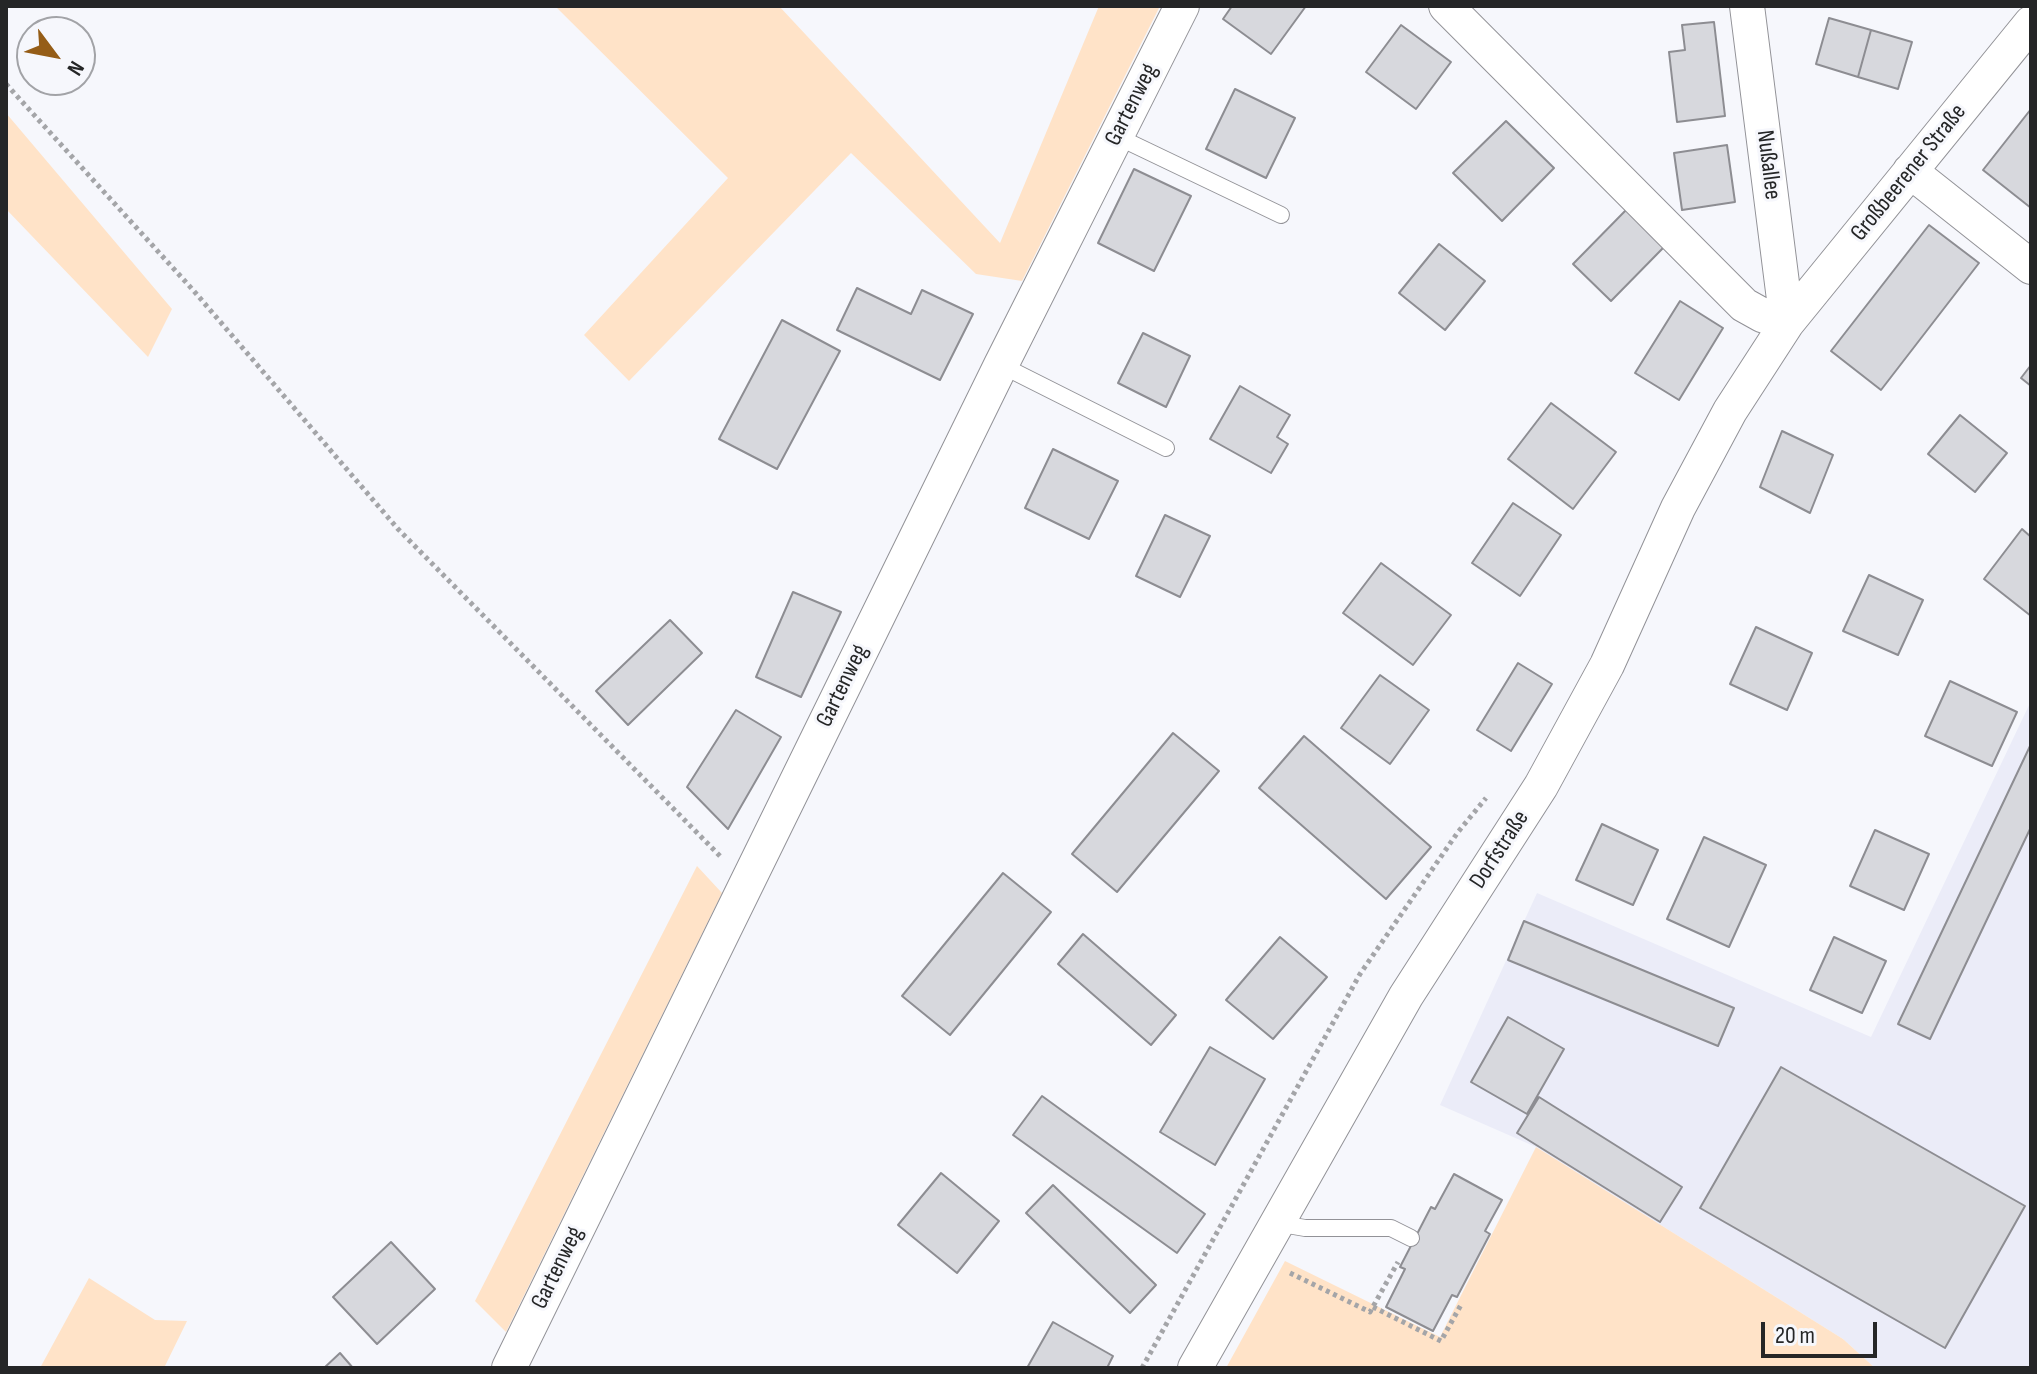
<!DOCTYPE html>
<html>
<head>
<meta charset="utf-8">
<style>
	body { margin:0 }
	#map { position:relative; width:2037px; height:1374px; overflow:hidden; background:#f6f7fc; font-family:"Sofia Sans Condensed",sans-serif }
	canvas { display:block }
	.frame { position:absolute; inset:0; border:8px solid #252627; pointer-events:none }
	.north { position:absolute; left:16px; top:16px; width:80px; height:80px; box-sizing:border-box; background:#f6f7fc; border:2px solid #a2a3a7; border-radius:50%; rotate:122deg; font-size:22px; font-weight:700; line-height:32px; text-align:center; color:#252627 }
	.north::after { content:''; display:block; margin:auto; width:28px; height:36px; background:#955d17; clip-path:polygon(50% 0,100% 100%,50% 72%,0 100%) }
	.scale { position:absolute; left:1761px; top:1322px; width:116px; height:36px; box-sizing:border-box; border:4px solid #252627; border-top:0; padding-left:10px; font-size:24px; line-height:28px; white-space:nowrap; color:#252627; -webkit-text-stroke:6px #f6f7fc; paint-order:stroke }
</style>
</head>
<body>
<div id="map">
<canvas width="2037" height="1374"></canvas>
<div class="frame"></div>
<div class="north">N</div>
<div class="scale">20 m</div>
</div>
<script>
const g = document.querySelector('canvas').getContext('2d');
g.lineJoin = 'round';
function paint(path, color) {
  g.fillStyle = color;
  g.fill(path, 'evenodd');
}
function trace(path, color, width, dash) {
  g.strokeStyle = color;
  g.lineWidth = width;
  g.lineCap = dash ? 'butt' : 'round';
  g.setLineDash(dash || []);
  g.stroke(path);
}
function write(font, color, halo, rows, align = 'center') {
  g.font = font + ' "Sofia Sans Condensed",sans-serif';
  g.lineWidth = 6;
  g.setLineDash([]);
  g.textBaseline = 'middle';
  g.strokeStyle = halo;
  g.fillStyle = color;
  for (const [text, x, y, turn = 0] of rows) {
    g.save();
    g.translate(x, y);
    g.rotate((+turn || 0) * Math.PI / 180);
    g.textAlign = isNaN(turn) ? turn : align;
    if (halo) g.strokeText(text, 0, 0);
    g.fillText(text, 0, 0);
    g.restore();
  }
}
paint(new Path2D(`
	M2031,701V1368H1875L1843,1339L1536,1147L1440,1105L1537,893L1871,1037Z`), '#ebecf8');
paint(new Path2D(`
	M555,6H779L1000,243L1099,6H1160L1022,281L976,274L851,153L629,381L584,335L728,178Z
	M6,113L172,309L148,357L6,209Z
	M697,866L722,893L506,1332L475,1301Z
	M1536,1147L1843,1339L1875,1368H1226L1285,1261L1440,1337Z
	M89,1278L155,1320L187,1321L164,1368H40Z`), '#ffe3c8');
const building = new Path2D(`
	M1232,6H1306L1271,54L1223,19Z
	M1829,18L1871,30L1858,77L1816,64Z
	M1714,22L1725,116L1677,122L1669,52L1685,50L1682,25Z
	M1401,25L1451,62L1416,109L1366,72Z
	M1871,30L1912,42L1898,89L1858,77Z
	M1235,89L1295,118L1266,178L1206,149Z
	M2031,109V208L1983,170Z
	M1506,121L1554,168L1502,221L1453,173Z
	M1727,145L1735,202L1682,210L1674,153Z
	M1134,169L1191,196L1154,271L1098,243Z
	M1627,209L1665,246L1611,301L1573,264Z
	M1929,225L1979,263L1881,390L1831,351Z
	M1439,244L1485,281L1445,330L1399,293Z
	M857,288L911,314L922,290L973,314L940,380L837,330Z
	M1680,301L1723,328L1679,400L1635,373Z
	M782,320L840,351L777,469L719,439Z
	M1143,333L1190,356L1166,407L1118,383Z
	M2031,365V386L2021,378Z
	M1240,386L1290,415L1277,437L1288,444L1271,473L1210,439Z
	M1551,403L1616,452L1573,509L1508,459Z
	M1960,415L2007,453L1975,492L1928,454Z
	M1782,431L1833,455L1810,513L1760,487Z
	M1053,449L1118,481L1089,539L1025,508Z
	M1513,503L1561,535L1520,596L1472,563Z
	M1165,515L1210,536L1180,597L1136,576Z
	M2022,529L2031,537V616L1984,579Z
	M1381,563L1451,615L1413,665L1343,613Z
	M1869,575L1923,600L1898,655L1843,631Z
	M793,592L841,612L801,697L756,677Z
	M670,620L702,653L628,725L596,691Z
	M1756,627L1812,653L1787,710L1730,684Z
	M1518,663L1552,684L1511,751L1477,730Z
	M1380,675L1429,710L1390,764L1341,728Z
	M1950,681L2017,712L1992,766L1925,736Z
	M736,710L781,737L728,829L687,787Z
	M1173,733L1219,771L1117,892L1072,854Z
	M1304,736L1431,847L1386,899L1259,788Z
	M2031,744V827L1930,1039L1898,1024Z
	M1602,824L1658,850L1633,905L1576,880Z
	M1875,830L1929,854L1904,910L1850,886Z
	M1704,837L1766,865L1729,947L1667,919Z
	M1003,873L1051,912L950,1035L902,996Z
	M1524,921L1734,1008L1718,1046L1508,960Z
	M1083,934L1176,1015L1151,1045L1058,964Z
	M1280,937L1327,977L1273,1039L1226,1000Z
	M1834,937L1886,961L1862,1013L1810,990Z
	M1508,1017L1564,1049L1527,1114L1471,1082Z
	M1210,1047L1265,1079L1215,1165L1160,1132Z
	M1781,1067L2025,1206L1945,1348L1700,1208Z
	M1042,1096L1205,1214L1177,1253L1013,1135Z
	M1539,1097L1682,1187L1660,1222L1517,1133Z
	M941,1173L999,1221L957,1273L898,1225Z
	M1454,1174L1502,1200L1485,1231L1490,1234L1457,1297L1452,1295L1433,1331L1386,1307L1405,1269L1400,1267L1431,1207L1435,1209Z
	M1053,1185L1156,1285L1130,1313L1026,1213Z
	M391,1242L435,1289L377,1344L333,1297Z
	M1053,1322L1113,1356L1107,1368H1027Z
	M340,1353L353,1368H324Z`);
paint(building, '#d7d8dd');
trace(building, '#8d8d92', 2);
const lane = new Path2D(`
	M1116,136L1281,215
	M1001,365L1166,448
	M1276,1223L1305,1228H1391L1411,1238`);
const street = new Path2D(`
	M1446,6L1744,305L1762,315L1787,323
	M1747,6L1787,323
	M1910,171L2031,267
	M509,1368L1001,365L1182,6
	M1195,1368L1406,996L1541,786L1607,665L1678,508L1730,411L1787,323L2031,23`);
trace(lane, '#929297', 18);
trace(street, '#929297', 36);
trace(new Path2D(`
	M6,84L193,290L398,529L720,856
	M1290,1273L1370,1312L1398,1262
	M1373,1307L1441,1341L1462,1303
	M1142,1368L1360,974L1458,832L1486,798`), '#a4a5a8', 5, [4, 4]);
trace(lane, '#fff', 16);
trace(street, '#fff', 34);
write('24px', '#252627', '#f6f7fc', [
	["Gartenweg",1132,105,-63],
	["Nußallee",1768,165,83],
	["Großbeerener Straße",1909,173,-51],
	["Gartenweg",843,686,-64],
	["Dorfstraße",1500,850,-57],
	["Gartenweg",558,1268,-64]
]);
</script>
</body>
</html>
